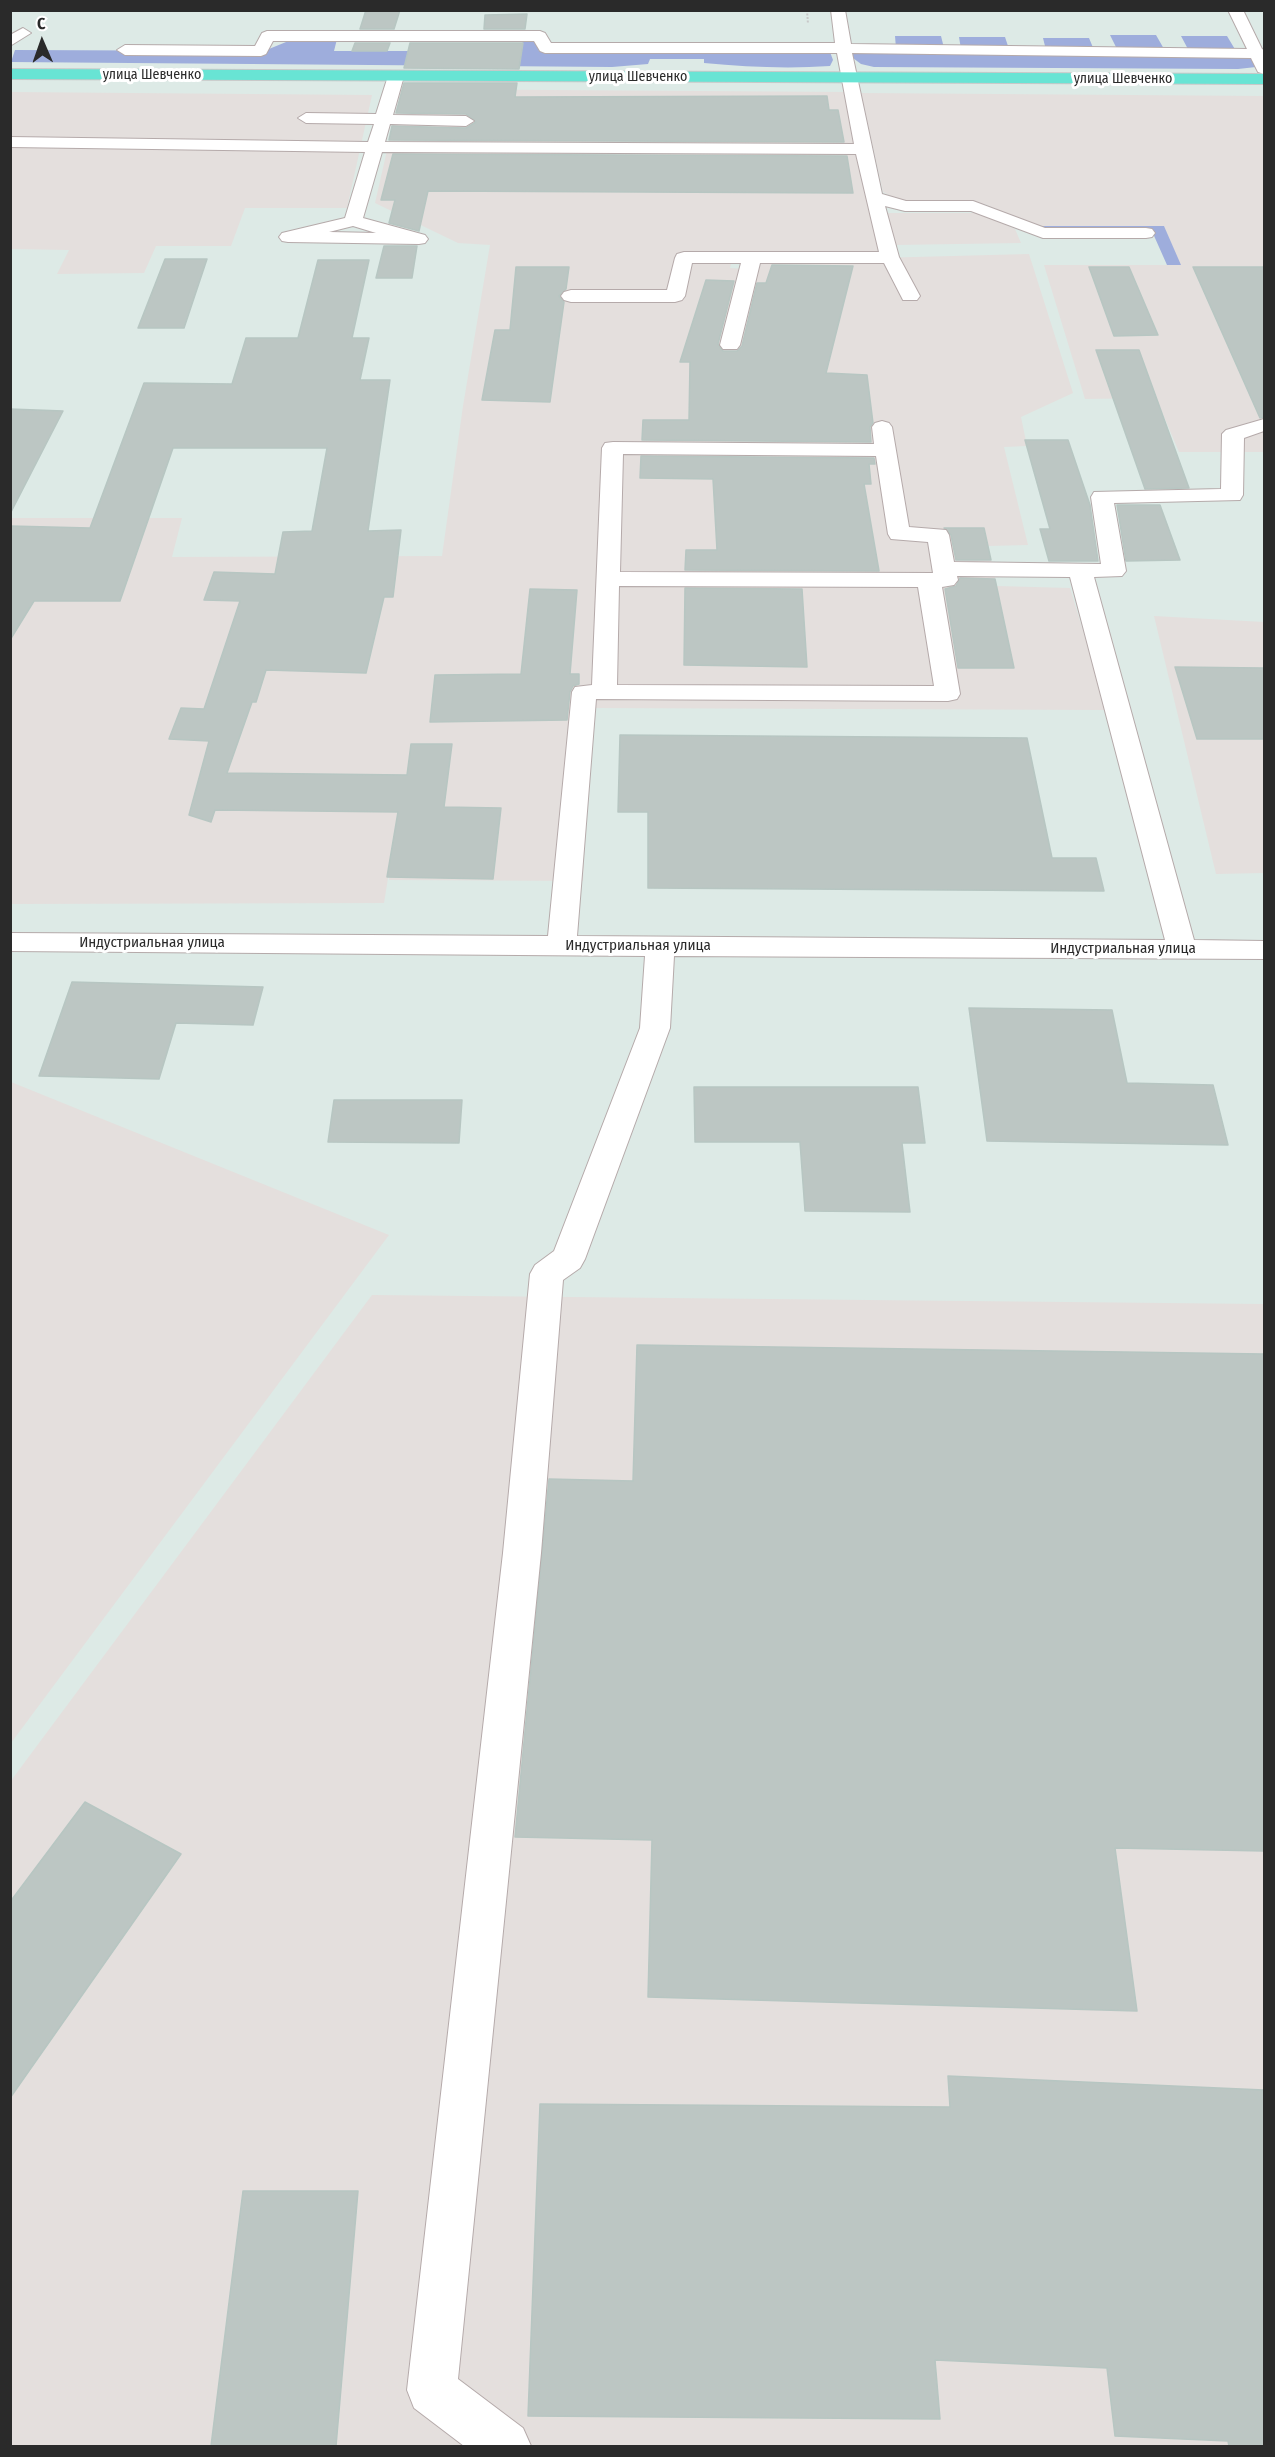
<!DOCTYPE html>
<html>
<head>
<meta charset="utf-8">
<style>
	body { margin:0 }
	#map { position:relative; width:1275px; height:2457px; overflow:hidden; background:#ddeae6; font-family:"Fira Sans Condensed",sans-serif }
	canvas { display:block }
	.frame { position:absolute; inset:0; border:12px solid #2a2a2a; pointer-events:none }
	.north { position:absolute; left:12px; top:12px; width:60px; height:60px; -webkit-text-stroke:4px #fff; paint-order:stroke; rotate:358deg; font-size:16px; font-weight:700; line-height:24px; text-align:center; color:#2a2a2a }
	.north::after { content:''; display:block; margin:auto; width:21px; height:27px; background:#2a2a2a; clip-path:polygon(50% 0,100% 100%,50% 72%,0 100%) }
</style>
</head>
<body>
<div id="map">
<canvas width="1275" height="2457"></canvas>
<div class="frame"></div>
<div class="north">С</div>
</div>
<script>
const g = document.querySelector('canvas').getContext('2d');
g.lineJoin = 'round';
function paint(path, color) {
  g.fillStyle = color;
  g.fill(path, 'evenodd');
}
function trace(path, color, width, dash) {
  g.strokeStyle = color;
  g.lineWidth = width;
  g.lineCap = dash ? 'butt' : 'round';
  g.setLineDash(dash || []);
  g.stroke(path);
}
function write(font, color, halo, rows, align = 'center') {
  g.font = font + ' "Fira Sans Condensed",sans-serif';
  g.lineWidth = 6;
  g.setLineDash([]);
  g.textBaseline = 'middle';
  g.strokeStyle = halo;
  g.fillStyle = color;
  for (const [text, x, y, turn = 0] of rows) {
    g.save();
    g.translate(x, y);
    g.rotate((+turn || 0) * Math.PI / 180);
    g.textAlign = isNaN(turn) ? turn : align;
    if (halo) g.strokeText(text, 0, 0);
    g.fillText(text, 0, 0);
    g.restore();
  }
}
paint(new Path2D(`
	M401,89L846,92L882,256L733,255L730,268L758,270L762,261L1029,254L1073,393L1021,417L1027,446L1004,447L1028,545L988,546L997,586L1070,588L1107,710L590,708L583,881L389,880L391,860L384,903L11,904L10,518H182L172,557L442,556L463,406L490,245L458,243L375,203Z
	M11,92L372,95L347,208H245L231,246H156L144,273L57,274L69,250L11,249Z
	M861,93L1264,96V452H1179L1156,398L1085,399L1044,265H1180L1164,226H1032L985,204L903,202L883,192Z
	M887,213H979L1015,229L1021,243L895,245Z
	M1154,616L1264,622V873L1216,874Z
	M11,1082L389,1235L11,1743Z
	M372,1295L1264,1304V2446H11L10,1782Z`), '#e4dfdd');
paint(new Path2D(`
	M1110,35H1156L1164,49H1117Z
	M895,36H941L944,48H896Z
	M1181,36H1227L1236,51H1189Z
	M959,37H1005L1009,49H961Z
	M1043,38H1089L1094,50H1046Z
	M337,39L334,51H521L523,40H536L539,51L830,52L833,60L830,66C788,69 746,67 704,63V59H650L648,64L612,67L11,62L15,50L264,51L291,40Z
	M853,53L1247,56L1256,62V67L1238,69L874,67L861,64L853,58Z
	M1032,226H1164L1181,265H1167L1151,229H1033Z`), '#9eaddc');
const building = new Path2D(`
	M366,10H400L394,29H360Z
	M527,14L525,29H484L485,15Z
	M355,43H390L387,51H352Z
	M410,43H523L519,69L404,68Z
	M404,83H517L515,97L827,96L829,110H838L844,142L389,140L392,126L466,128L476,122L466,114L396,113Z
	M393,154L847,156L853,193L428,191L419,231L389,223L395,200H381Z
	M384,246H417L412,278H376Z
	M165,259H207L184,328H138Z
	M318,260H369L352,338H369L360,380H390L368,531L401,530L393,597H384L366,673L266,670L256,702H252L227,773L407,775L411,744H452L444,807L501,808L493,879L387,877L398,812L215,810L211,822L189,815L209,741L169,739L181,708L204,709L240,601L204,600L214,572L275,574L283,532L312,531L327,448H173L120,601H34L10,640V526L90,528L144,383L232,384L246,338H298Z
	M772,265L853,266L826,373L867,375L873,423L870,427L871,442L642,440L643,420H689L690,362H680L706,280L734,281L718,344L723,351H737L742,346L757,283H766Z
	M516,267H569L566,289L559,296L564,302L550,402L482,400L495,330H510Z
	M1089,267H1129L1158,335L1114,336Z
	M1193,267H1264V417L1260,418Z
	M1096,350H1139L1189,488L1145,489Z
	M10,409L63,411L10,514Z
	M1025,440H1068L1090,505L1098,561H1049L1040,529H1050Z
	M641,456L874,458L875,464H869L871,484H864L879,571L685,570L686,550H717L713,479L640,478Z
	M1117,505H1160L1180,560L1126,561Z
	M944,528H984L991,560H956L951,535Z
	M960,578L995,579L1014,668H958L945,589L956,586Z
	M685,588L802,589L807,667L684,665Z
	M530,589L577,590L570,674H579V684L573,686L570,692L567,720L430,722L435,675L521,674Z
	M1175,667L1264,668V739H1197Z
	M620,735L1027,738L1052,858H1096L1104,891L648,888V812H618Z
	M72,982L263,987L253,1025L176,1023L159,1079L39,1076Z
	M969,1008L1112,1010L1127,1083L1213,1085L1228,1145L987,1141Z
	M694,1087H918L925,1143H902L910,1212L805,1211L800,1142H695Z
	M334,1100H462L459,1143L328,1142Z
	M637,1345L1264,1354V1851L1115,1848L1137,2011L648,1997L652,1840L515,1837L549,1479L633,1481Z
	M85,1802L181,1854L10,2098V1902Z
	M948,2076L1264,2090V2446H1229L1228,2441L1115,2436L1107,2368L935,2360L940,2419L528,2416L540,2104L950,2107Z
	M243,2191H358L336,2446H211Z`);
paint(building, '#bcc6c3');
trace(building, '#b7c6c2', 1.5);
const minor = new Path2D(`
	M831,10H845L851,44L1247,49L1228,10H1243L1262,49L1264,50V74L1258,72L1251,58L852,53L882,194L906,201H973L1045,228H1146L1152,229L1155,233L1152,237L1146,238H1043L971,211H905L885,206L899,257L920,296L917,300H903L884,263H760L740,345L737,349H723L720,345L741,263H692L685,296L682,300L675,302H571L564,300L561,296L564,292L571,290H667L675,258L677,254L684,252H879L856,154L382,152L363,218L425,235L428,239L425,243L419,244L288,242L282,241L279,237L282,233L345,218L365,152L10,147V137L368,142L374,124L306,123L298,118L306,113L376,114L388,76L396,71L404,76L393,115L466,116L474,121L466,126L390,124L385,142L854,144L837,53H545L540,51L534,41H273L266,54L261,56L125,55L117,50L125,45L255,46L262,33L267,31H540L545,33L551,43H835ZM353,226L376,233L329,232Z
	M23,28L31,33L10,46V35Z
	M1264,419V431L1244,438L1243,495L1240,500L1114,503L1126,571L1122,576L1094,577L1194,940L1264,941V959L674,956L670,1028L585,1259L580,1268L563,1280L541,1553L458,2379L523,2428L531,2446H464L414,2408L407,2390L503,1553L530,1274L535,1265L554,1251L640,1028L645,956L10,951V933L548,936L572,692L575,687L592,685L602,448L605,443L613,442L874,444L872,427L875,423L882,421L889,423L892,427L909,527L946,530L949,535L954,562L1101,564L1091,497L1094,492L1221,489L1222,434L1226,430ZM623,454L876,456L888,534L891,539L928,542L933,573L620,572ZM957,576L1070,577L1165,940L577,936L596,699L948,701L957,699L960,694L942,587L954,585L958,580ZM619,586L918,587L934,686L617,685Z`);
const major = new Path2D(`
	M10,69L1264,74V84L10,79Z`);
trace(minor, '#b5aaaa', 2);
trace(major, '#c8c8c8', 2);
trace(new Path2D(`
	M807,10L808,24`), '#c8c8c8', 2, [2, 1.5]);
paint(minor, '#fff');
paint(major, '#68e4d4');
write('14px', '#2a2a2a', '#fff', [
	["улица Шевченко",152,75],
	["улица Шевченко",638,77],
	["улица Шевченко",1123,79]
]);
write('15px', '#2a2a2a', '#fff', [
	["Индустриальная улица",152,943],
	["Индустриальная улица",638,946],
	["Индустриальная улица",1123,949]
]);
</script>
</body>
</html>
